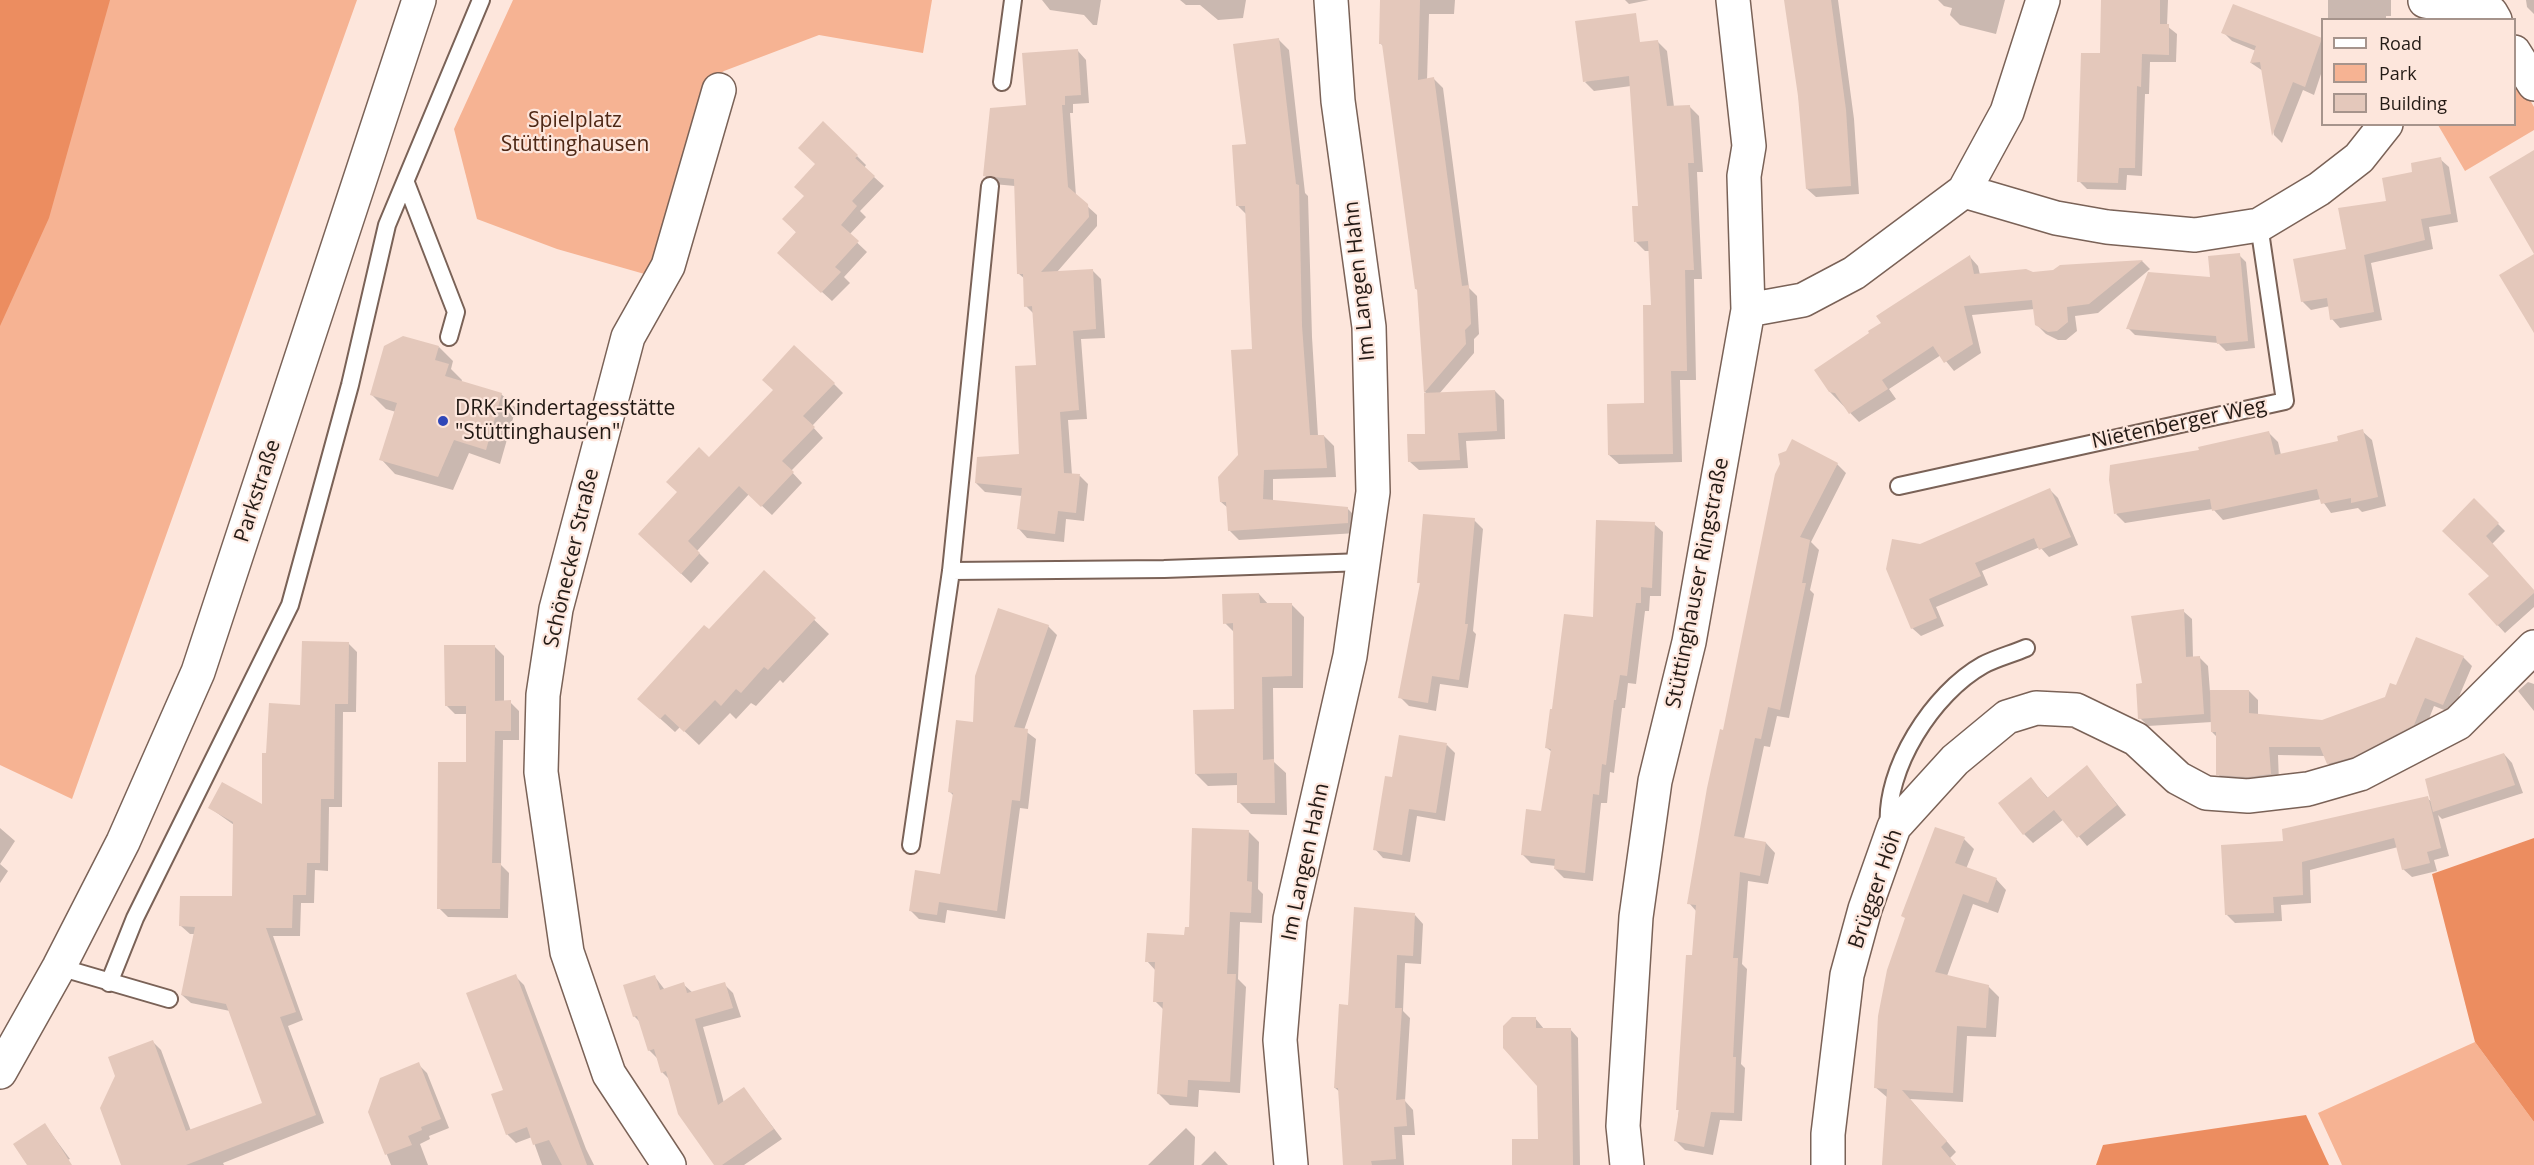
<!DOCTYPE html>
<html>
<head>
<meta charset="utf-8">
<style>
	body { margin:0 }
	#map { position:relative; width:2534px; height:1165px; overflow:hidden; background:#fde6dc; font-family:"Open Sans",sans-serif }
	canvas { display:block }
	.legend { position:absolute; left:2321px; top:18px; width:195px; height:108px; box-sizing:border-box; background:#fde6dc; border:2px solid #a6948c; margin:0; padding:8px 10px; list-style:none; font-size:18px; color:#231a15 }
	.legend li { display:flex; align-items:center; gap:12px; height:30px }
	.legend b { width:30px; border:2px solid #a6948c }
</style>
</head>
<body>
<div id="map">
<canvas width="2534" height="1165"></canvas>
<ul class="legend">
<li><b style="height:8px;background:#fff"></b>Road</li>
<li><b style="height:16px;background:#f6b393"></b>Park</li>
<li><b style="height:16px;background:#e4c8bb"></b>Building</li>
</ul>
</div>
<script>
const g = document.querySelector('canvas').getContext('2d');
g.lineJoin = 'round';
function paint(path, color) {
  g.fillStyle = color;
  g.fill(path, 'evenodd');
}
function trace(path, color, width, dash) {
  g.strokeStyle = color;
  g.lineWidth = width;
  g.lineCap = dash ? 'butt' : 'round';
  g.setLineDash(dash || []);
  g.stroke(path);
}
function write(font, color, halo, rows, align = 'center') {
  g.font = font + ' "Open Sans",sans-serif';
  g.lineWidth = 4.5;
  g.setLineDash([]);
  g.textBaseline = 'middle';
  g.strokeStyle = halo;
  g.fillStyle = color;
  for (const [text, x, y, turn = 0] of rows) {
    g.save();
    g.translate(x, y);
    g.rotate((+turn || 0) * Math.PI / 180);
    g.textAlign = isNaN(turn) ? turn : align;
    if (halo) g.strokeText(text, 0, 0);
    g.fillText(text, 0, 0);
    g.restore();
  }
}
paint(new Path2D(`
	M0,0H357L72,799L0,765Z
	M513,0H932L923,53L819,35L724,71L707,82L648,275L557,249L477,219L454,129Z
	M2515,74L2534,107V130L2465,171L2438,125L2514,124Z
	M2475,1042L2534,1122V1165H2342L2318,1113Z`), '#f6b393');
paint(new Path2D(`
	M0,0H110L49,218L0,326Z
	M2534,838V1122L2475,1042L2432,874Z
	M2306,1115L2329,1165H2096L2103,1145Z`), '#ec8d60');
paint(new Path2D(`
	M1042,0H1101L1097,25H1093L1084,15L1050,10Z
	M1180,0H1246L1243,18L1218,20L1200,5H1186Z
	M1382,0H1455L1454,14H1429L1427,80L1434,79L1443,88L1469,288L1477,296L1479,334L1474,339V353L1439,394L1495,391L1504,400L1505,439L1466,441L1468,468L1419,470L1410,462L1427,435L1428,395L1425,392L1419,291L1416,289L1384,47L1380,43Z
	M1625,0H1649L1629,4Z
	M1786,0H1838L1854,119L1859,194L1816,197L1807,189L1795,57Z
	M1938,0H2005L1996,34L1960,25L1950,15L1952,8L1944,6Z
	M2103,0H2168L2167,26L2177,34L2176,62H2150L2149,94H2145L2142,176L2127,175L2126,190L2087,189L2079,181L2101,54Z
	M2328,0H2391V16H2386V20H2328Z
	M2522,0H2534V14L2527,7L2526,0Z
	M2234,6L2322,40V71L2314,95L2303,90L2282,143L2274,135L2263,71L2251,63L2256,51L2232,41L2223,32Z
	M1279,40L1289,50L1305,193L1308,196L1312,337L1318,436H1324L1334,446L1336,477L1273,479V502L1347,508L1357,518V533L1239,540L1229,530L1228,508L1221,502L1239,456L1254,351L1247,215L1238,206L1247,145Z
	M1657,41L1667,51L1674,107L1689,106L1699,116L1703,172H1697L1702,279H1694L1696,380H1680L1682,462L1619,464L1609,455L1646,404L1653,307L1650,251H1645L1636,242L1640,207L1631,86L1594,91L1585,82Z
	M1078,51L1086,60L1089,103L1073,104V113H1070L1076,196L1097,215V226L1057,272L1092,270L1101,279L1105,338L1081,339L1087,419L1068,420L1072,475L1080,476L1088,484L1084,521L1066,519L1064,542L1027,538L1019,529L1022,496L985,492L976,483L1021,456L1037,366L1034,314L1026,306L1025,279L1019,274L1015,186L993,184L984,175L1027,107Z
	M857,156L866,165L864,168L884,186L860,211L866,217L849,235L867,252L844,277L850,283L832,301L789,262L797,233L784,219Z
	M2440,159L2449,167L2458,222L2429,227L2433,249L2371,263L2382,320L2340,328L2332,319L2330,306L2311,310L2302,301L2388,202L2414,173Z
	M2239,255L2246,262L2255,348L2226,351L2218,343L2135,335L2128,328L2212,279Z
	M1970,257L1978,266L1980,275L2033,273L2053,272L2061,267L2142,261L2150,269L2098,313L2075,316L2077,331L2066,340H2058L2046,334L2036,324L2035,309L1972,315L1981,353L1954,371L1941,355L1889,389L1896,399L1859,422L1830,392L1871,334Z
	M439,347L453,361L451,369L462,380L461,383L501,394L516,408L500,464L469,453L453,490L395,474L381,459L396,412L386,409L372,395Z
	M834,384L843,393L812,426L823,438L791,471L802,483L772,515L749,494L697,551L709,563L691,583L650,544L710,459Z
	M2362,431L2372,440L2386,506L2362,512L2358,508L2331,513L2321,499L2223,520L2213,509L2125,523L2116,514L2201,451L2269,433L2278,442L2281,455L2339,442Z
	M1837,464L1846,473L1811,542L1819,550L1810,590L1814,594L1789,718L1777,716L1770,747L1764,746L1744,839L1766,843L1775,853L1768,884L1748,881L1742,964L1747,969L1741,1064L1745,1068L1742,1121L1720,1120L1713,1155L1685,1150L1676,1141L1697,912L1689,903L1777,474Z
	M2050,490L2058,498L2078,545L2049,557L2040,547L1982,571L1988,585L1936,607L1944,626L1921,636L1912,628L1921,546Z
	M2474,500L2505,531L2492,544L2534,591V607L2505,633L2470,595L2491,576Z
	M1474,520L1483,529L1473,631L1476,634L1468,688L1440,684L1436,711L1409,706L1400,697L1421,585L1419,582Z
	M1654,524L1663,532L1661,596H1650L1649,611H1645L1636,684L1628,683L1625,708H1622L1614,773L1610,772L1607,803H1601L1593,881L1564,878L1555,869L1556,866L1531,863L1522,854L1543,812L1552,752L1547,748L1554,711L1594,619Z
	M764,572L829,634L783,683L780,680L756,706L751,703L736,719L730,713L699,745L680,727L675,732L654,713L709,631Z
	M1259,594L1269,605H1292L1304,617L1303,688H1273L1274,762L1286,773L1287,815L1251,814L1239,802L1238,785L1208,786L1196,774L1236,710L1234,632L1225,623Z
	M2183,611L2192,619L2193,658L2199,657L2208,666L2210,692L2249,691L2258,700V715L2322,721L2386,698L2397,687L2463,657L2472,666L2452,713L2434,706L2423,734L2337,772L2328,763L2325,756L2278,755L2279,783L2227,784L2218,774L2217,737L2212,732V722L2148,726L2140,718L2144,684Z
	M1048,626L1057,635L1024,730L1036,739L1028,809L1020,808L1005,919L947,910L945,923L919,919L910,910L942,875L954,796L950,792L974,724Z
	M348,643L357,652L356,712H343L342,807H329L328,871L315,870L314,903H301L300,936H273L303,1020L288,1026L324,1123L223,1163L224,1165H123L153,1042L161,1050L191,1131L264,1104L230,1011L191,1003L182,995L195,934H190L181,926L234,898V825L210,808L263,806L268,755Z
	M495,647L504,656V702H510L519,711V740H503L501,865L509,873L508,918L448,917L439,908L467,763L468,714H455L446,705Z
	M2528,682L2534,684V711L2518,691Z
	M1447,745L1455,753L1445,821L1417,816L1410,862L1383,858L1375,849L1393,779Z
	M2504,754L2512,763L2523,793L2442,819L2438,815L2449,856L2434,860L2437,871L2412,877L2403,869L2398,847L2310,870L2311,903L2281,905L2282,921L2235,923L2227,915L2284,843L2427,798L2432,802Z
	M2087,767L2126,815L2087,846L2064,819L2033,843L2024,834L2031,779L2048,798Z
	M0,828L15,841L0,864L8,871L0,883Z
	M1248,831L1259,842L1258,889L1263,894L1262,923L1240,922L1238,979L1246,987L1240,1093L1199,1090L1198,1107L1170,1105L1159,1094L1164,1010L1155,1001L1156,971L1147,961L1186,937Z
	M1964,839L1974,849L1966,869L1996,879L2006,890L1998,913L1973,904L1947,976L1988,986L1999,997L1996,1037L1967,1036L1963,1102L1910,1099L1956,1152L1950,1158L1956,1165H1883L1888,1098L1875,1087L1879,1016Z
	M1415,915L1423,924L1421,964L1405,963L1403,1011L1410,1018L1405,1101L1413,1110L1415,1135H1402L1404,1165H1345L1340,1092L1335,1088L1349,1007Z
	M515,976L524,985L586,1149L594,1165H542L532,1137L516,1143L507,1134L505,1091Z
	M655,977L665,990L683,984L693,993L724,984L733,993L741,1017L703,1027L724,1103L744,1089L782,1139L744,1165H716L670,1080L662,1072L659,1060L649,1050L640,1022L634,1016Z
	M1535,1018L1544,1029H1570L1578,1038L1580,1165H1513L1540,1140Z
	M418,1064L427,1073L449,1128L429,1136L430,1139L420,1144L428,1165H391L370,1112Z
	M45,1125L70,1159L54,1165H29Z
	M1186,1128L1195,1137L1194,1165H1148Z
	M1215,1151L1228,1165H1201Z`), '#0003');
paint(new Path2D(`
	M1380,0H1420L1418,80L1434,77L1462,286L1469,285L1471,324L1465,330L1466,344L1424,393L1417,289H1415L1382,44H1379Z
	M1784,0H1831L1846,110L1851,186L1806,189L1798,96Z
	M2101,0H2160V24H2169V55L2142,54L2141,87L2137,86L2135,168H2119L2118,183L2077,182L2081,53H2100Z
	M2233,4L2322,38L2305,87L2293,82L2272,136L2260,62L2250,63L2256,46L2221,33Z
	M1636,13L1640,42L1658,40L1667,106L1690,105L1694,163H1688L1694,270H1685L1687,371H1671L1673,454L1608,455L1607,404L1644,403L1643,305H1651L1648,241L1634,242L1632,206H1638L1629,76L1583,82L1575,21Z
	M1279,38L1296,184L1299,185L1302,326L1310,435H1324L1327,468L1264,470L1263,499L1348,507V523L1228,531L1226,502H1220L1218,477L1238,455L1231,350L1252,349L1245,206H1236L1232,145L1246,144L1233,44Z
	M1078,49L1081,95L1065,96V105H1062L1068,187L1088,204L1089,217L1041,272L1093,269L1096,329L1073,331L1079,410L1060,412L1064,473L1080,474L1076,513L1058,511L1055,534L1017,529L1022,488L975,483L977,457L1019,454L1015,366L1036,365L1032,306L1024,307L1023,274H1017L1014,179L983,176L990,108L1026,105L1022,53Z
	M823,121L858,155L855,158L875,176L852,201L857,206L841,225L859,241L835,267L841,272L821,293L777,253L796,232L782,219L804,196L794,187L815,164L798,148Z
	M2534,150V254L2489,177Z
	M2441,157L2451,214L2421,219L2425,240L2364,255L2374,312L2330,320L2327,298L2301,302L2293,259L2346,249L2338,208L2386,201L2382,178L2412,172L2411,163Z
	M2240,253L2248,341L2217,344L2216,336L2126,329L2148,272L2210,277L2208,256Z
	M2534,254V333L2499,275Z
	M1970,255L1974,274L2026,269L2033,272L2053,270L2060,265L2143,260L2089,304L2067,307L2068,322L2057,331L2048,332L2035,325L2032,300L1964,306L1973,344L1944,363L1933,346L1882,380L1888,389L1849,414L1835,393L1829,392L1814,370L1869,333L1868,331L1881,323L1876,316Z
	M403,336L439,346L435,360L449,364L445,376L502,393L486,450L454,440L438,477L379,460L397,403L370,395L384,346Z
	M794,345L835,383L803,416L815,427L782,461L794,472L761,507L739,486L688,541L700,553L681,574L638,534L677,492L666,482L699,447L709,457L773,390L762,380Z
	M1495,390L1497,431L1458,433L1460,460L1408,462L1407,434H1425L1424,393Z
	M2363,429L2378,497L2351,503V498L2321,504L2317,489L2212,511L2210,499L2114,514L2109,480L2110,465L2199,450L2198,447L2269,431L2275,455L2338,441L2337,436Z
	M1792,439L1838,463L1800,537L1810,540L1802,583H1806L1780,710L1768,707L1761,739L1755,738L1734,836L1766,842L1760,876L1740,872L1733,958H1738L1733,1057H1736L1734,1113L1711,1112L1704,1147L1674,1141L1679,1110H1676L1686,955H1692L1696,905L1687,904L1707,788L1720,729L1723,730L1775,474L1780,464L1778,454L1786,451Z
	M2050,488L2071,537L2039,550L2034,538L1975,563L1981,576L1929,599L1937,618L1911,629L1886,569L1892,539L1920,544Z
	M2474,498L2499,523L2486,536L2534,590V593L2497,626L2468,594L2489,576L2442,531Z
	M1423,514L1475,518L1465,624H1468L1459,680L1432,676L1428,703L1398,698L1420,583H1417Z
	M1596,520L1655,522L1652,588L1641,587V603H1636L1627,676L1620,675L1616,700H1614L1606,765L1602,764L1599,795L1593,794L1585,873L1554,869L1555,859L1521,855L1526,809L1541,811L1551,749L1545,748L1550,709H1552L1564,614L1593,617Z
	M764,570L816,618L768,670L764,667L741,693L736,689L721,706L715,700L684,732L665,714L660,719L637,699L704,625L709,629Z
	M1259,593L1260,603H1292V676L1262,677L1263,760L1274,759L1275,803H1237V773L1195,774L1193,710L1234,709L1233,623L1223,624L1222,594Z
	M998,608L1049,625L1014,727L1028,729L1020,801L1012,800L997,911L939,902L937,915L909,911L915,870L940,874L953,793L948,792L956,720L973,722L975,676Z
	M2184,609L2186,657L2200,656L2204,714L2138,719L2136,684L2142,683L2131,616Z
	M2416,637L2464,656L2443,705L2425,698L2414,725L2353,757L2327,764L2320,747H2269L2271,774L2248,777L2216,775V732H2211L2210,690H2249V713L2322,720L2385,697L2390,683L2396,685Z
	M302,641L349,642L348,704H335L334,799H321L320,863H307L306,895H293L292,928H266L296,1012L280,1017L316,1115L186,1165H121L100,1108L115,1076L108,1057L153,1040L186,1131L262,1103L226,1004L181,995L195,927L179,926L180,896H232L233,822L208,808L222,782L262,804V753H266L269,703L300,705Z
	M444,645H495V701L511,700V731H495L492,863H501L500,909H437L438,762H466V706H445Z
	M1399,735L1447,743L1436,813L1409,809L1402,855L1373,850L1385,776L1392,777Z
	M2504,753L2515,785L2433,812L2425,779Z
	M2087,765L2117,805L2077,838L2054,810L2023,835L1998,803L2031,777L2047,798Z
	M2428,796L2441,848L2427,852L2430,863L2402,870L2394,838L2302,862L2303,895L2273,897L2274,913L2225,915L2221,845L2283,841L2282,829Z
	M1935,827L1965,837L1955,863L1997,878L1988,903L1963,894L1935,972L1989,985L1986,1028L1957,1026L1953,1093L1902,1090L1947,1141L1941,1147L1956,1165H1882L1887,1089L1874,1088L1878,1016L1887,970L1905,918L1901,916Z
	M1192,828L1249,830L1247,881L1252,882L1251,913L1230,912L1227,974H1236L1230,1082L1188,1080L1187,1097L1157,1094L1163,1002H1153L1155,962H1145L1147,933L1184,935L1185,927H1189Z
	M1354,907L1415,913L1413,956L1397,955L1395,1008H1402L1396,1100L1405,1099L1407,1126L1394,1127L1396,1159L1371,1161L1372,1165H1343L1338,1088H1334L1339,1004L1348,1005Z
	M516,974L541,1041L587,1165H562L549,1140L533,1145L527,1127L506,1135L491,1094L503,1090L466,993Z
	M655,975L660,990L684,982L687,993L725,982L733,1008L695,1019L718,1105L744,1087L774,1129L722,1165H714L678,1114L666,1071L661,1073L654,1049L648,1051L637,1016L633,1017L623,985Z
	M1512,1017H1536V1028H1571L1573,1165H1512V1139H1538L1537,1086L1503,1048V1026Z
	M419,1062L441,1119L421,1127L422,1130L408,1136L412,1145L385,1155L368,1112L380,1078Z
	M45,1123L72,1165H27L13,1144Z`), '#e4c8bb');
const lane = new Path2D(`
	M1002,82L1013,0
	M406,183L456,312L449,337
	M1899,486L2285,401L2259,225
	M951,571L1164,569L1364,562
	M1889,827C1884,769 1933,693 1983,665C1996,658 2012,654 2026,648
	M911,845L951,571L990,186
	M59,967L169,999
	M109,983L135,918L290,605L350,385L387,225L481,0`);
const street = new Path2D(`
	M2425,1L2491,13L2495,20
	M2514,52L2534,84
	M1964,191L2056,218L2107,227L2195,235L2259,225L2319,189L2359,158L2386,124
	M1748,310L1803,300L1854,273L1964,191L2007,112L2043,0
	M669,1165L609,1074L567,952L541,772L543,695L556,609L628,337L668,266L719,90
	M1291,1165L1280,1040L1290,919L1350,656L1373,492L1369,327L1338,101L1331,0
	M1627,1165L1623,1126L1636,917L1655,781L1689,642L1748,310L1744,176L1749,146L1733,0
	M1828,1165V1134L1847,975L1865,909L1894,827L1955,760L2007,717L2036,708L2076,710L2136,739L2178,778L2206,793L2248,796L2308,789L2360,774L2458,723L2534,647`);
const secondary = new Path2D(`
	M0,1072L59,967L123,842L198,672L419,0`);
trace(lane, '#7a6257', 20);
trace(street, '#7a6257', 36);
trace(secondary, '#7a6257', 36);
trace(lane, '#fff', 16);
trace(street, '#fff', 33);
trace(secondary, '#fff', 33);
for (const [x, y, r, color] of [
	[443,421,6,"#3047b8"]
]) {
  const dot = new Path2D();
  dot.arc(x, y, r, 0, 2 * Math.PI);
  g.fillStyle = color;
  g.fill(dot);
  trace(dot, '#fde6dc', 2);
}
write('21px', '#4e2816', '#fde6dc', [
	["Spielplatz",575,121],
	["Stüttinghausen",575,145]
]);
write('21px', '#231a15', '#fde6dc', [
	["Im Langen Hahn",1360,281,-96],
	["Nietenberger Weg",2179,424,-12],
	["Parkstraße",258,491,-72],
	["Schönecker Straße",572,558,-77],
	["Stüttinghauser Ringstraße",1698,583,-79],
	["Im Langen Hahn",1306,862,-78],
	["Brügger Höh",1876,889,-71]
]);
write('21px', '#231a15', '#fde6dc', [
	["DRK-Kindertagesstätte",455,409],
	["\"Stüttinghausen\"",455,433]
], 'left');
</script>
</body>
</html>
